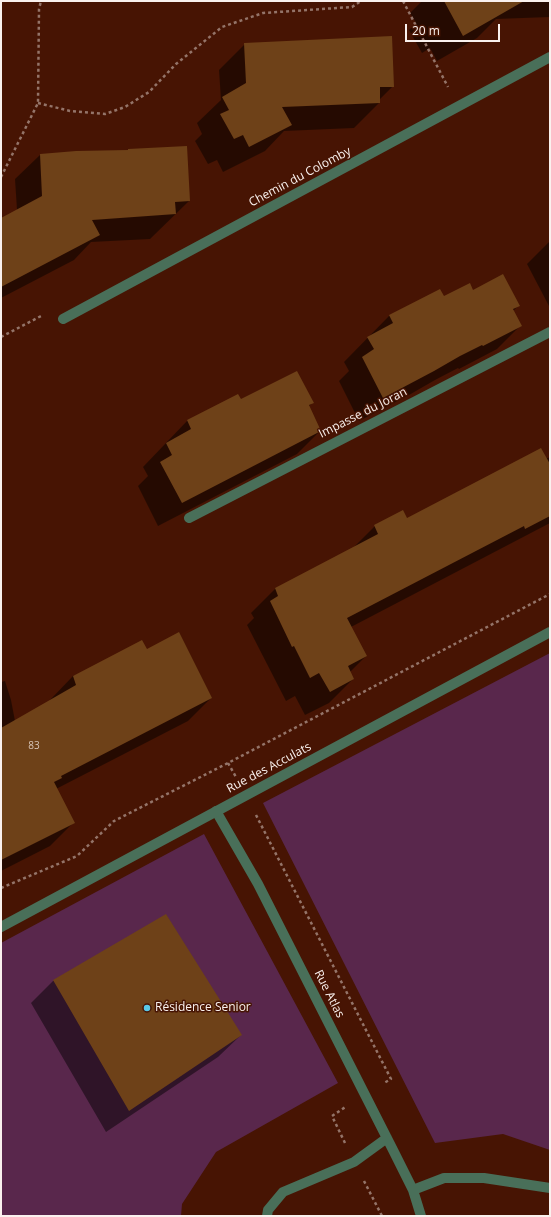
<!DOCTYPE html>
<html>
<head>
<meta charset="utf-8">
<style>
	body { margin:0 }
	#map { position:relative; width:551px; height:1217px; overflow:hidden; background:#471403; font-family:"Open Sans",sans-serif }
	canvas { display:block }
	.frame { position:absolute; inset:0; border:2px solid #faf1ee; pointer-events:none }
	.scale { position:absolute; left:405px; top:24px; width:95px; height:18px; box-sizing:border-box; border:2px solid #faf1ee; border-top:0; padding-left:5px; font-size:12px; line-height:14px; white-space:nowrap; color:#faf1ee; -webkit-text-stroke:3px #471403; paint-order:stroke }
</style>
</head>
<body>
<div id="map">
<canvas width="551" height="1217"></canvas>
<div class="frame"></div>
<div class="scale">20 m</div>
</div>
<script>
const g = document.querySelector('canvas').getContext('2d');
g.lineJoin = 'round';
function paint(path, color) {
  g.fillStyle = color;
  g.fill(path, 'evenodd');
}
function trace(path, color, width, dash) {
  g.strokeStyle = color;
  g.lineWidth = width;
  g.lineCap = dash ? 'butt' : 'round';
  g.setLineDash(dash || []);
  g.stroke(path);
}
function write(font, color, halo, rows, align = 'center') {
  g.font = font + ' "Open Sans",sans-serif';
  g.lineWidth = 3;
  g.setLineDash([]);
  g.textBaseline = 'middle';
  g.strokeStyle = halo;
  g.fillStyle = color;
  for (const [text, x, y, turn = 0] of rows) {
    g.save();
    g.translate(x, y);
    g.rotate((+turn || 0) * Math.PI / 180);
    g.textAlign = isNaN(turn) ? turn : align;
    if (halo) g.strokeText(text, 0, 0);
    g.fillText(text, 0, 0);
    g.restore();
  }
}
paint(new Path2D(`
	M550,653V1150L503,1134L435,1143L263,803Z
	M204,834L338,1083L216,1152L182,1204L181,1216H1V943Z`), '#59274c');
paint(new Path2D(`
	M422,1H550V17L496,19L477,38L437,61L430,48L422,53L409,30L416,23L410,13Z
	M245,44L393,86L379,100V103L354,128L284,131L265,151L223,172L217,160L208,164L195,141L202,134L197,123L221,100L219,70Z
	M40,155L189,201L150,239L91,242L74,260L1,298V221L17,210L15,179Z
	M550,241V306H549L527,264Z
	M440,290L444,298L473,292L518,306L513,311L521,325L497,349L459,369L458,368L435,380L409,395L359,421L339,381L349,371L344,362L389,316Z
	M238,395L241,401L312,403L308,407L320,431L297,454L158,526L138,486L148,476L143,467L187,421Z
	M550,457V523L351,627L366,656L350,672L353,679L329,703L305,715L295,696L286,701L247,625L254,618L251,613L275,589L352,549L375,526L403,512L407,520Z
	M146,650L211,698L188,721L56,789L73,823L50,846L1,871V682L5,681L11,700L15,721L50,701V700L73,676Z
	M166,915L241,1035L218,1057L106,1132L31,1003L53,981Z`), '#0007');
paint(new Path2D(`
	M444,1H524L463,36Z
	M392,36L394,87H380V103L282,107L292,125L249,147L243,135L234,139L220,114L229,110L222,97L246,83L244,43Z
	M187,146L190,201L175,202L176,214L92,220L100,235L1,287V218L42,196L40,154L76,151L128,150V149Z
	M503,274L520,306L513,309L522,326L483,346L482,345L460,356L434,371L383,398L362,357L374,349L367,337L393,323L389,315L440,289L444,296L470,283L473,290Z
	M297,371L314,403L309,405L321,431L182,503L160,462L172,455L166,443L191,429L187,420L238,394L241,399Z
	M541,448L550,464V516L525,529L524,526L347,618L367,656L348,666L354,679L330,692L319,673L310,678L294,646L292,647L270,601L278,596L275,588L378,534L374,525L403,510L407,518Z
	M179,632L212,698L61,776L62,778L54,782L75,823L1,860V728L76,685L73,676L142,640L147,649Z
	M166,914L242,1035L129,1111L53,980Z`), '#6e4118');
trace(new Path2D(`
	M403,1L448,87
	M38,103L70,111L105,114L125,107L149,92L176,64L222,27L263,13L352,7L361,1
	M1,177L38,103L39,9L41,1
	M1,337L43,315
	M228,763L236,777
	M256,815L391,1079L384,1083
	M1,888L77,856L114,821L228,763L550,594
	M345,1143L332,1116L347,1106
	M364,1181L382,1216`), '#947469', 2.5, [3, 3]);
trace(new Path2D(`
	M216,811L258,884L393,1150L413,1190L421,1216
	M413,1190L444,1178H484L550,1188
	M267,1216L268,1210L283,1192L354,1162L387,1138`), '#496f59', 10);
trace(new Path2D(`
	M63,319L550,57
	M189,518L550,332
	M1,927L550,632`), '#496f59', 10);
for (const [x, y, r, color] of [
	[147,1008,4,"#5ac8e6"]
]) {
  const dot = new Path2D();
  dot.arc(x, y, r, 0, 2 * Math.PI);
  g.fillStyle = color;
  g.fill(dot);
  trace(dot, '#471403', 1.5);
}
write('10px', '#d7c5b8', null, [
	["83",34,746]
]);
write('12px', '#faf1ee', '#471403', [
	["Chemin du Colomby",300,177,-28],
	["Impasse du Joran",363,413,-27],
	["Rue des Acculats",269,768,-28],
	["Rue Atlas",329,994,63]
]);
write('12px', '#faf1ee', '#471403', [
	["Résidence Senior",155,1008]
], 'left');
</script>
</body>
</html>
